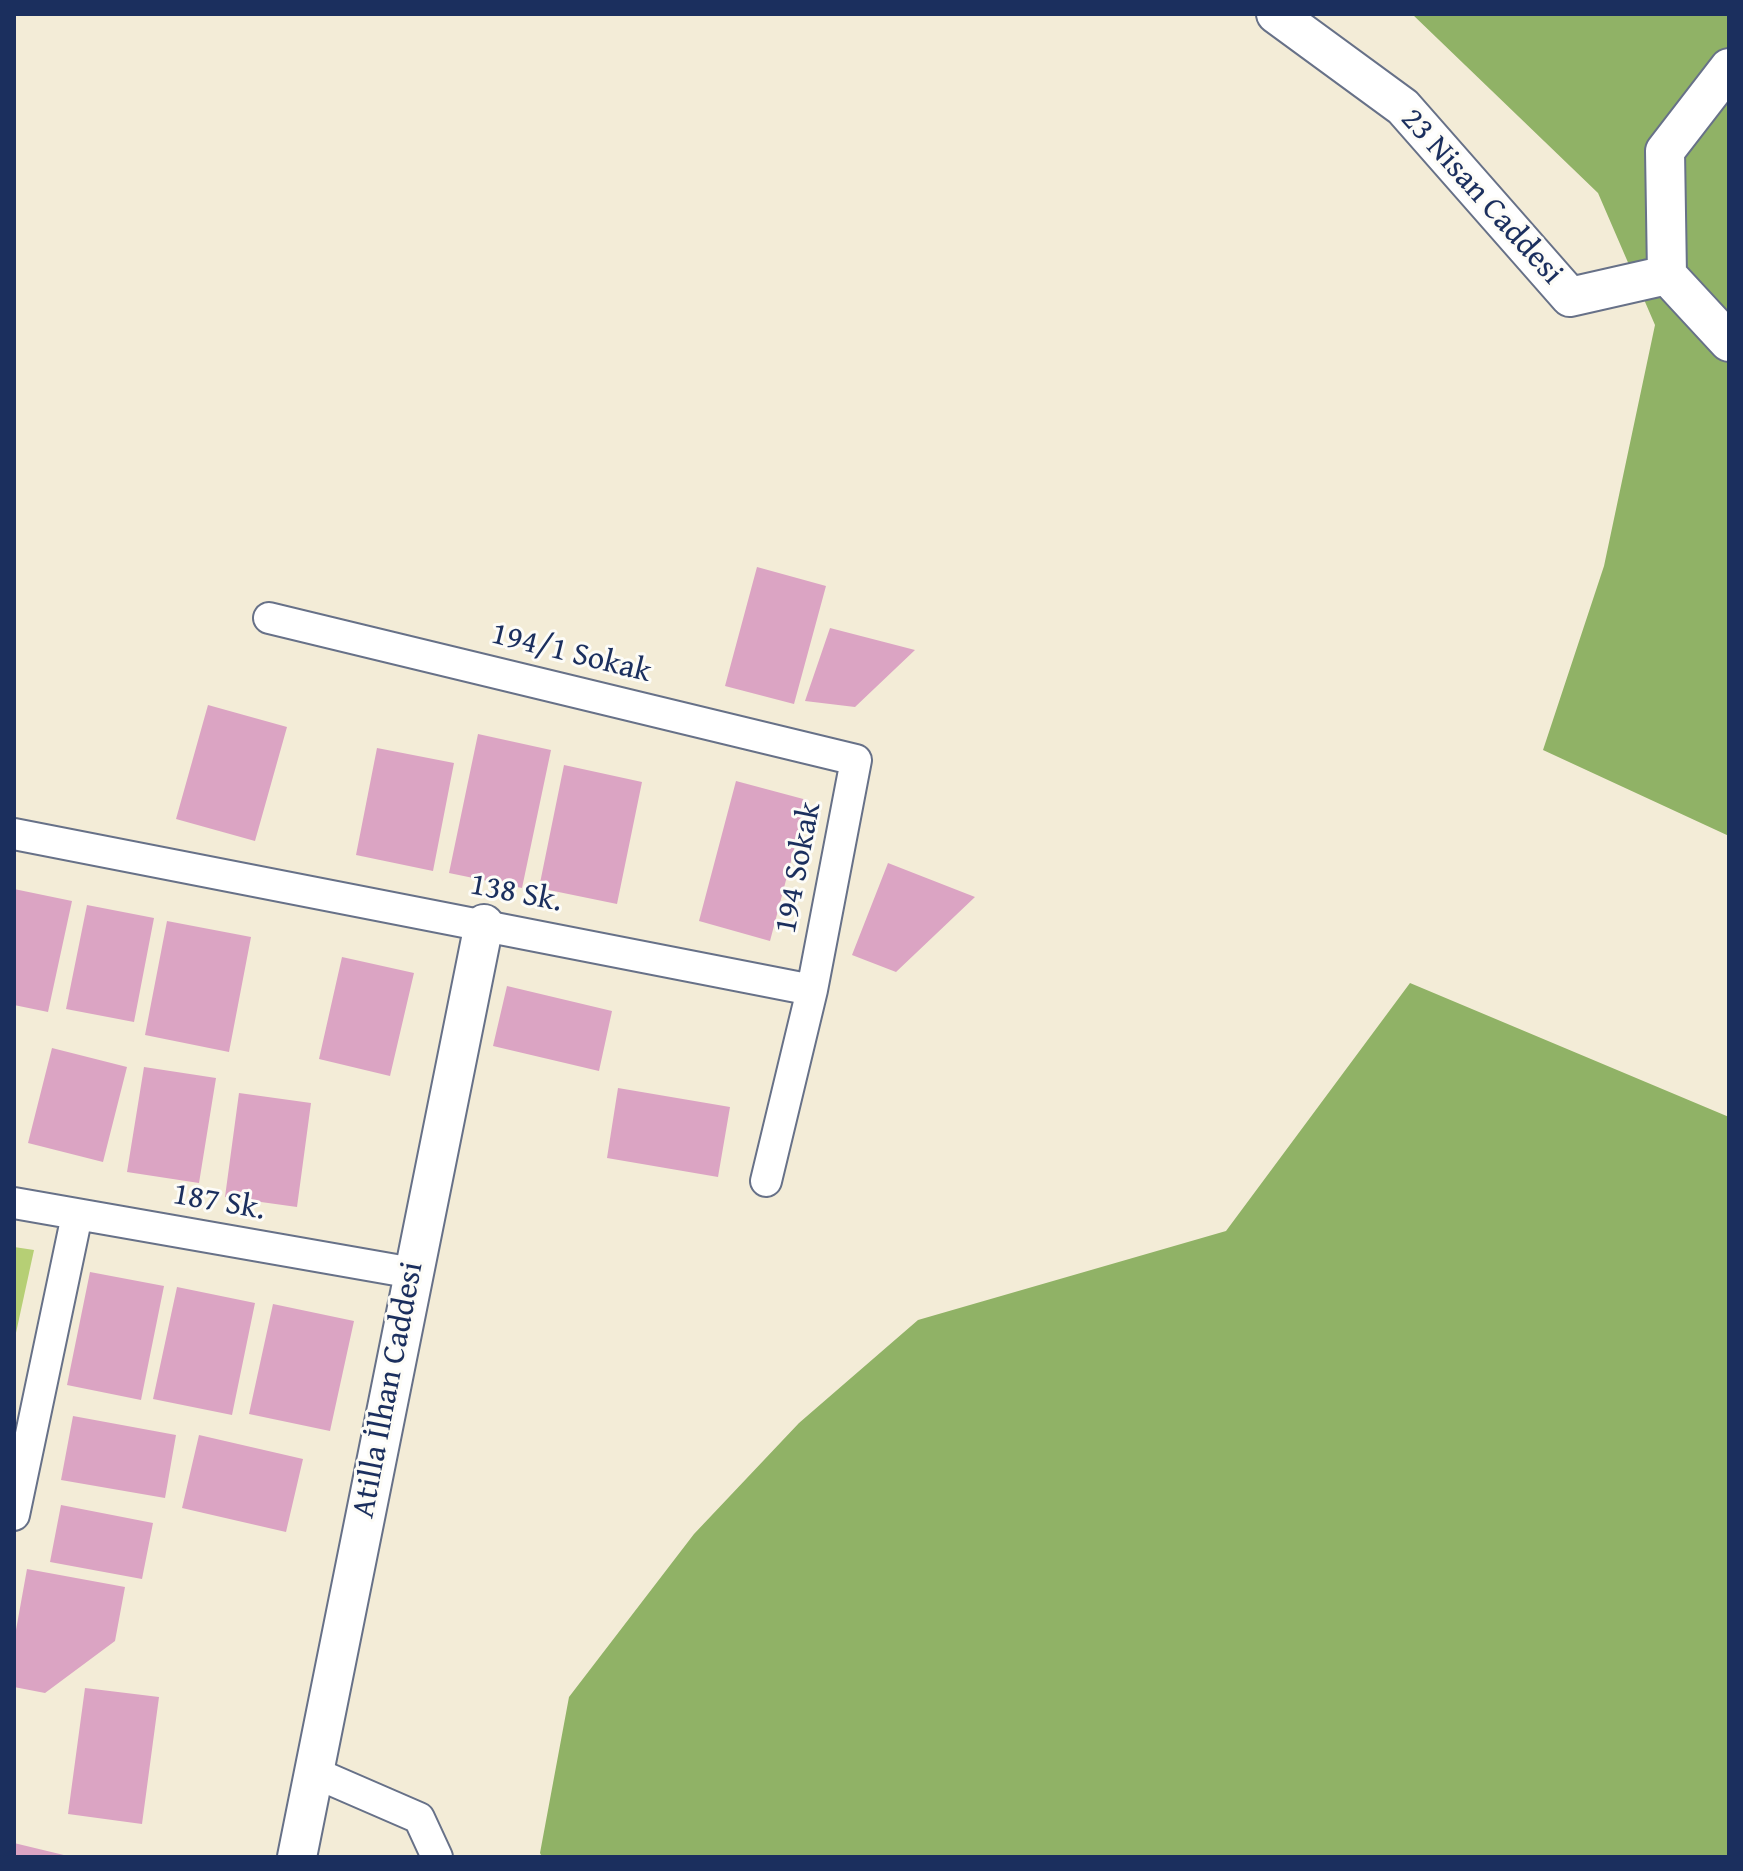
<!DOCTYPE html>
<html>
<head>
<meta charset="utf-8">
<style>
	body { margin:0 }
	#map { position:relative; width:1743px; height:1871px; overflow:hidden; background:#f3ecd7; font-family:"Gentium Book Plus",serif }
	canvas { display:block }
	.frame { position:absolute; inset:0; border:16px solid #1b2f5e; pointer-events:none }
</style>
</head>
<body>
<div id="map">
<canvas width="1743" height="1871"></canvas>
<div class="frame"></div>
</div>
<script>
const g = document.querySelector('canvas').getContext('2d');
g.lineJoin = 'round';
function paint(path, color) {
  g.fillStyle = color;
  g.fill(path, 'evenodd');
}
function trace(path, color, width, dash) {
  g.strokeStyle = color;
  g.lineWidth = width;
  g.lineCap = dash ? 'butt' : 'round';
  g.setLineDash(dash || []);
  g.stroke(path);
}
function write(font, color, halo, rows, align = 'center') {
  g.font = font + ' "Gentium Book Plus",serif';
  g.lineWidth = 6;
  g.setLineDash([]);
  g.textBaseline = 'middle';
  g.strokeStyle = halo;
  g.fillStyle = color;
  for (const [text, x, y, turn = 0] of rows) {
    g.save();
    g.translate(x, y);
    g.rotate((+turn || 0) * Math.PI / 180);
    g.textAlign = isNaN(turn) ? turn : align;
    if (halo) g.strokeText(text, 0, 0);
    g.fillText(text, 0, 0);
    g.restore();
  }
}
paint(new Path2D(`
	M14,1247L34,1250L14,1342Z`), '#b6cf75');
paint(new Path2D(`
	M1412,14H1729V836L1543,750L1604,566L1655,325L1598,193Z
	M1410,983L1729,1117V1857H542L540,1853L569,1697L694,1534L799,1423L918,1320L1226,1231Z`), '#90b266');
paint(new Path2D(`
	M757,567L826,586L794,704L725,686Z
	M830,628L915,650L855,707L805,701Z
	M208,705L287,727L255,841L176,819Z
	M478,734L551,750L522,888L449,873Z
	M377,748L454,763L433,871L356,855Z
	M564,765L642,782L617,904L539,888Z
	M736,781L807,800L770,941L699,921Z
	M888,863L975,897L896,972L852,955Z
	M14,889L72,901L48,1012L14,1005Z
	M87,905L154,918L134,1022L66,1009Z
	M167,921L251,937L229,1052L145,1035Z
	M342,957L414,973L390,1076L319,1059Z
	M507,986L612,1011L599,1071L493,1046Z
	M52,1048L127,1067L103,1162L28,1143Z
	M144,1067L216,1078L199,1183L127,1172Z
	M618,1088L730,1107L718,1177L607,1158Z
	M239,1093L311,1103L297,1207L225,1197Z
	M90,1272L164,1286L141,1400L67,1385Z
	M177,1287L255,1303L232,1415L153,1399Z
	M273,1304L354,1321L330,1431L249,1414Z
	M73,1416L176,1435L165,1498L61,1480Z
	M199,1435L303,1459L286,1532L182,1508Z
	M61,1505L153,1523L142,1579L50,1562Z
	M27,1569L125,1587L115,1641L45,1693L14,1687V1641Z
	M85,1688L159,1697L142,1824L68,1814Z
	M14,1843L68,1856V1857H14Z`), '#dba4c3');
const minor = new Path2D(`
	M269,618L856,760L812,990
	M14,834L812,990L766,1181
	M14,1203L413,1273
	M14,1515L77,1215
	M313,1772L419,1818L437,1857`);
const tertiary = new Path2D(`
	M1276,14L1403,107L1570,297L1667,275L1729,342
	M1667,275L1665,151L1729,68
	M297,1857L484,924`);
trace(minor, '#677188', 34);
trace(tertiary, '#677188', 42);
trace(minor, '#fff', 30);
trace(tertiary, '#fff', 38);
write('32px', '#1b2f5e', '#fdfcf7', [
	["23 Nisan Caddesi",1481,197,48],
	["194/1 Sokak",571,654,14],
	["194 Sokak",799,868,-79],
	["138 Sk.",516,894,11],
	["187 Sk.",219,1203,10],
	["Atilla İlhan Caddesi",389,1390,-79]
]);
</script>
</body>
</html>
